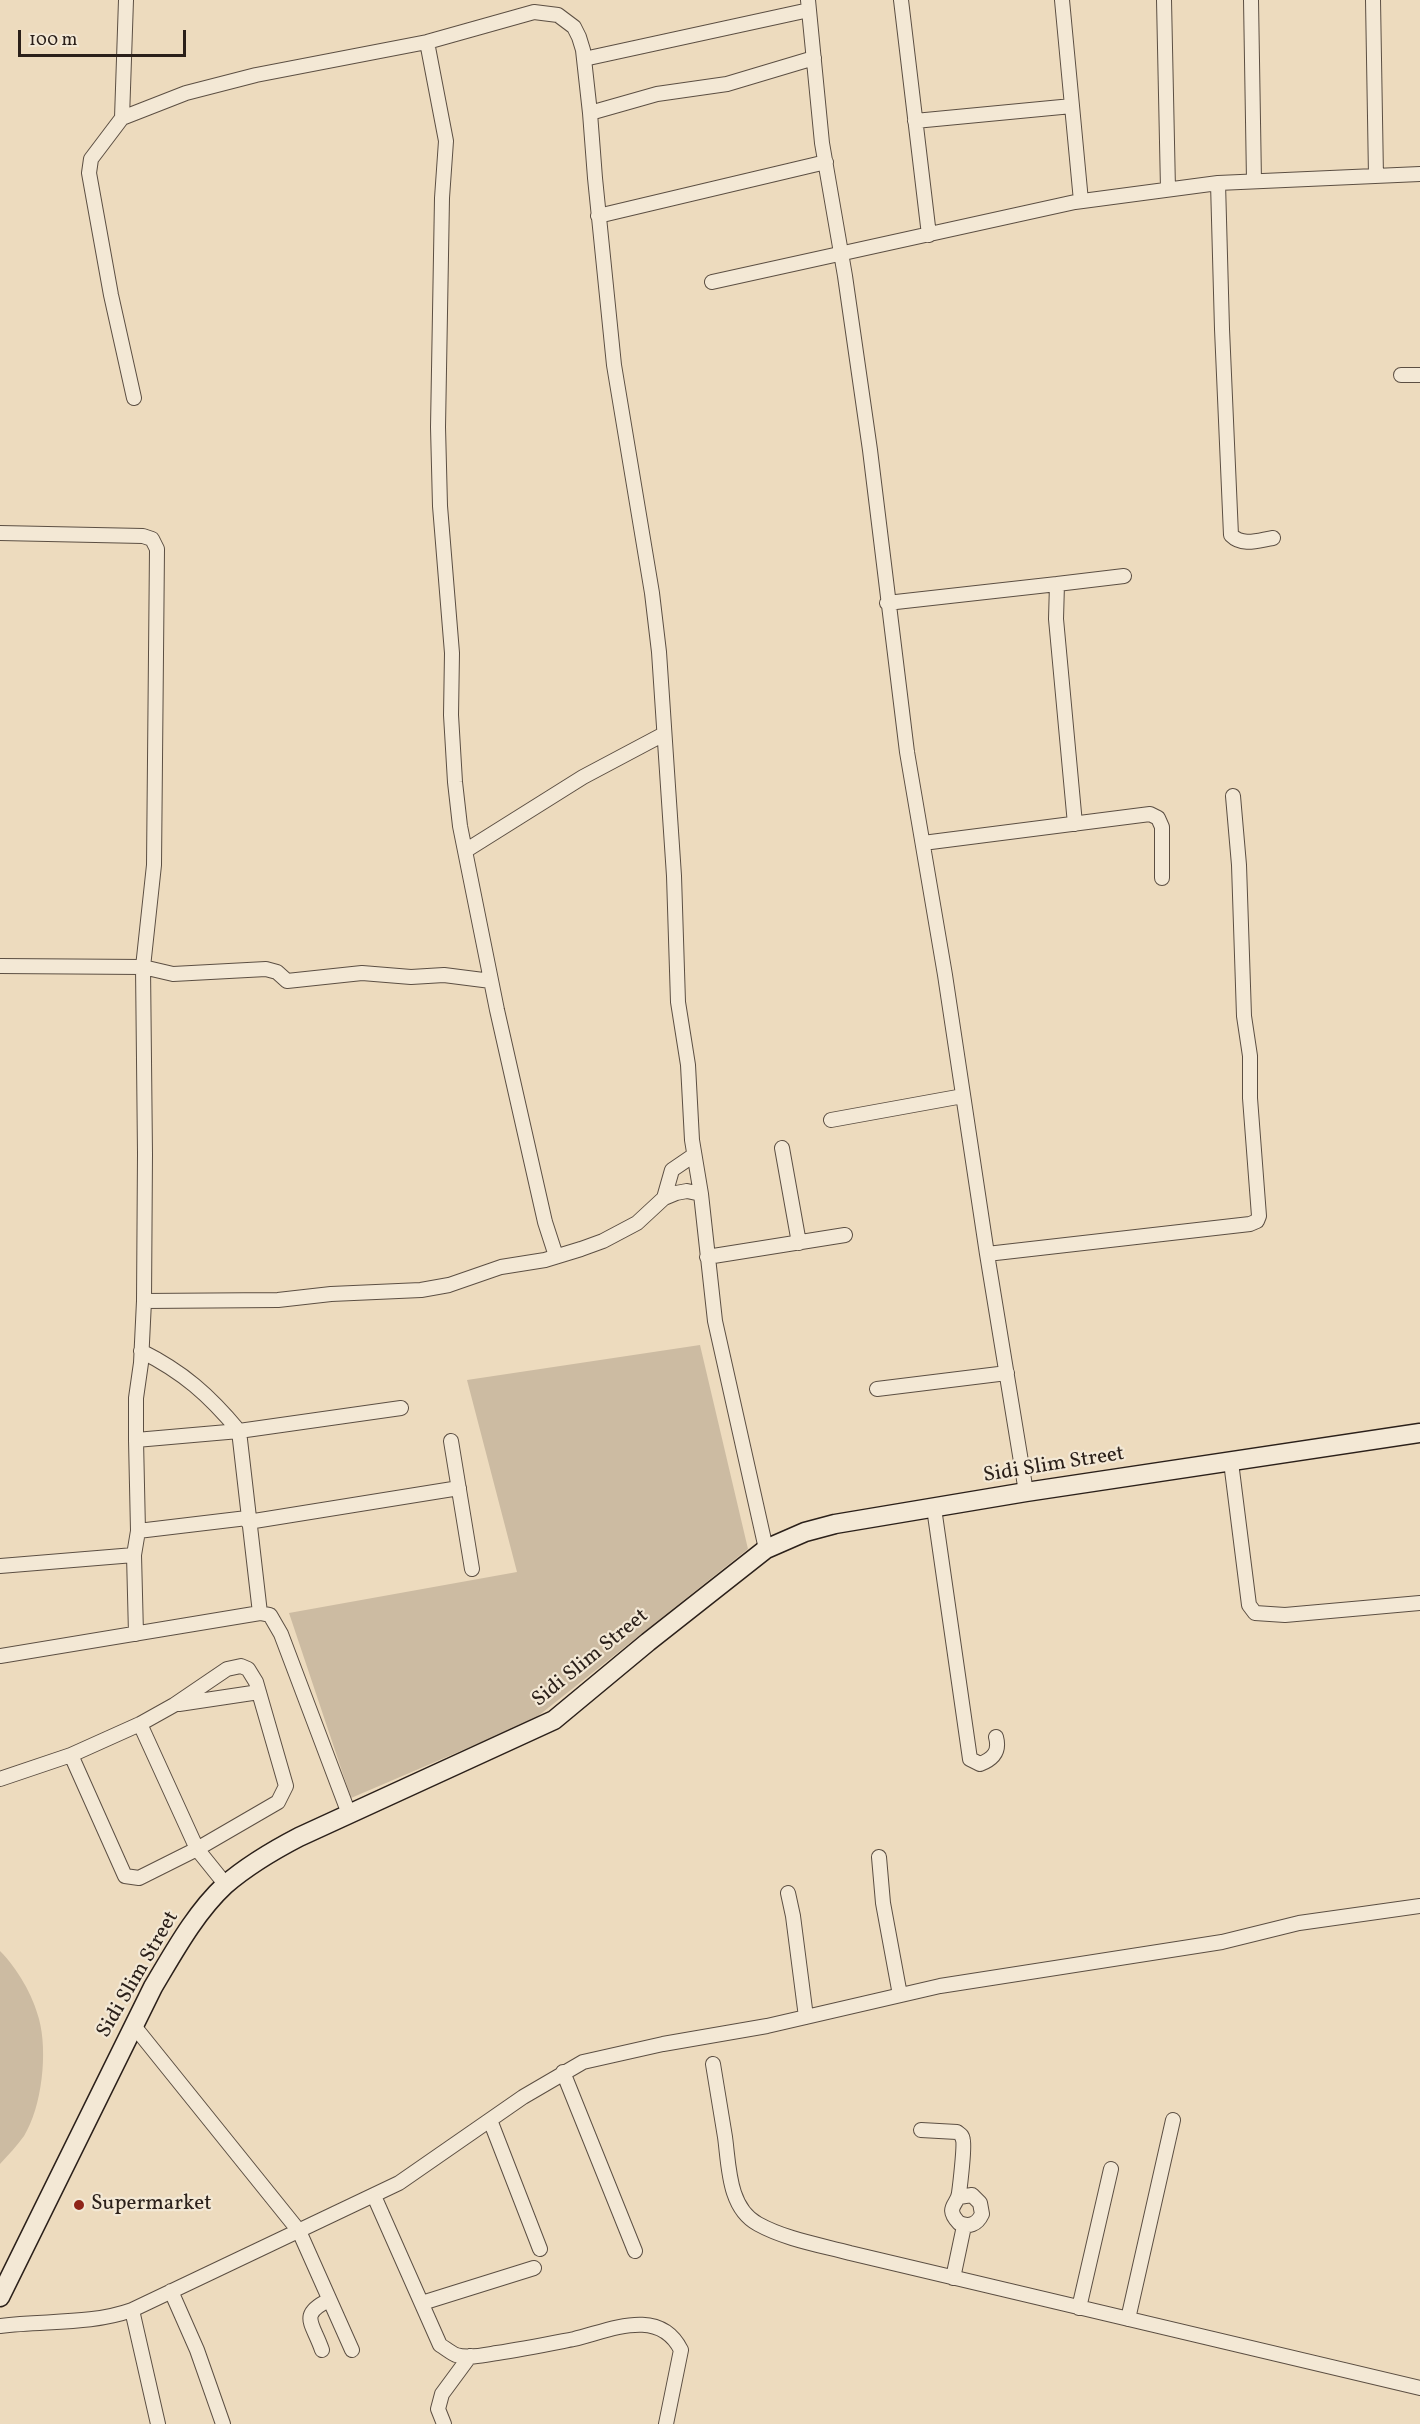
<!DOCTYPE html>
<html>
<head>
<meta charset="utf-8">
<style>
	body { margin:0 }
	#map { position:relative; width:1420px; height:2424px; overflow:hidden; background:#eddbbe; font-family:Vollkorn,serif }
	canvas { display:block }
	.scale { position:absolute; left:18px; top:30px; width:168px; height:27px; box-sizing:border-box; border:3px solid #2b201a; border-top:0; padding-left:8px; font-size:18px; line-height:21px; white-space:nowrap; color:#2b201a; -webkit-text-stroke:4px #f3e8d5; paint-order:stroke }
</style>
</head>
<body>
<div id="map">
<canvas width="1420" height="2424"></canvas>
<div class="scale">100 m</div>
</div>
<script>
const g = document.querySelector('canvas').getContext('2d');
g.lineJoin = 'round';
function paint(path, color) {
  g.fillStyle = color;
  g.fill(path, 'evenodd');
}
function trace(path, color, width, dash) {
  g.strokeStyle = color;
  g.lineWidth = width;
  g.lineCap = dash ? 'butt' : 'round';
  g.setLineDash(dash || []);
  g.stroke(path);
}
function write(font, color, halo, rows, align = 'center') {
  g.font = font + ' Vollkorn,serif';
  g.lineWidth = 4.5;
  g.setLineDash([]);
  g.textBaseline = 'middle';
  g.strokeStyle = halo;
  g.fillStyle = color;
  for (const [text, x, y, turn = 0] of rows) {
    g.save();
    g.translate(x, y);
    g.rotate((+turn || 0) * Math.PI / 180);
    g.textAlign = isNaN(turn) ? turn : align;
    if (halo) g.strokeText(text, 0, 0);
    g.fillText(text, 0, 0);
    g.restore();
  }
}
paint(new Path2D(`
	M700,1345L748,1549L533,1720L351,1798L289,1613L517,1572L467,1380Z
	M0,1951C17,1968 33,1995 39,2019C48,2052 42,2107 24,2136C17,2146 8,2155 0,2164Z`), '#ccbba2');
const street = new Path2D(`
	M126,0L122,118L186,93L256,75L427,42L534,12L558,15L574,27L579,37L583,50L590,113L595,178L614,365L652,593L659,652L674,876L678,1002L688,1065L692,1140L701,1194L715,1321L766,1549
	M808,0L822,143L845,276L870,450L907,752L945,975L987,1254L1026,1492
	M901,0L929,235
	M1062,0L1081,201
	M1164,0L1168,189
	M1251,0L1254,181
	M1373,0L1376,176
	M427,42L446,141L442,198L438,427L440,506L452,653L451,715L455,782L460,826L497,1010L545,1222L556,1256
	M584,59L809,10
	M590,113L657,94L727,84L814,58
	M122,118L91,159L89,173L111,295L134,398
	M915,121L1072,106
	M1218,183L1222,329L1231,535C1243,547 1259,540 1273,538
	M598,216L826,162
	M712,282L1075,202L1218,183L1420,174
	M1401,375H1420
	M0,533L143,536L152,539L157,549L154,865L143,967L0,966
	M887,603L1057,584
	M1075,824L1056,619L1057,584L1124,576
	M923,843L1150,814L1158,818L1162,827V878
	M465,851L583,777L664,734
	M831,1120L963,1096
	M782,1148L799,1243
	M664,1198L672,1170L694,1155
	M987,1254L1250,1224L1257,1221L1259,1216L1250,1098V1056L1244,1016L1239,865L1233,796
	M707,1257L845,1235
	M144,1301L278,1300L331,1294L421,1290L449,1285L501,1267L545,1260L581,1249L603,1241L637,1223L664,1198L676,1193L687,1191L701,1194
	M141,1351C183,1372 209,1395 239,1431L401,1408
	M877,1389L1007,1373
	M136,1440V1398L141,1363L144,1301L145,1154L143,967L173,974L266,969L277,972L287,981L362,973L411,977L444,975L491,981
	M451,1441L472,1569
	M1231,1462L1249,1605L1255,1613L1285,1615L1420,1603
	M934,1508L970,1759L980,1764C993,1759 1000,1752 996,1737
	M248,1522L459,1488
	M138,1531L247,1518
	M0,1566L134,1555
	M136,1634L134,1555L138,1531L136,1440L239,1431L260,1613
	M0,1656L260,1613L270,1615L281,1634L349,1814
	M179,1704L259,1692
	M140,1724L197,1849L226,1885
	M0,1779L71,1755L140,1724L174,1705L227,1669L241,1666L248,1669L256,1682L286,1786L278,1802L197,1849L139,1878L125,1876L71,1755
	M879,1857L883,1903L900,1995
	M788,1893L793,1916L806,2017
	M134,2026L299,2231L352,2350
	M713,2064C717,2088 721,2113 725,2137C729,2165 728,2208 758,2224C785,2239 820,2245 850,2253L1420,2388
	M563,2072L635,2251
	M490,2120L540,2249
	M921,2130L957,2132C961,2135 962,2135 963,2140C965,2143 960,2186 959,2193C958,2205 944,2207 959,2223C969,2227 977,2225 982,2214L980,2203L972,2195L959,2197
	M374,2196L440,2345C445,2348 451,2353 456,2355C468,2359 485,2355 497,2353C523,2349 548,2344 574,2339C609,2331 659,2306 681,2350L666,2424
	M953,2278L964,2226
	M171,2291L197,2350L223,2424
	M422,2303L534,2268
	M1079,2308L1111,2169
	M132,2310L158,2424
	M1128,2319L1173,2120
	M0,2326C44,2320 90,2325 132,2310L399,2183L523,2097L583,2062L663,2044L767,2026L940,1986L1222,1942L1299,1923L1420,1906
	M322,2350C313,2323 298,2315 329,2300
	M444,2424L438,2409L442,2394L470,2356`);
const secondary = new Path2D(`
	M0,2297L153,1987C174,1952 195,1913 225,1885C247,1866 274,1850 299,1837L554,1720L648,1642L766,1549L805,1532L835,1524L1026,1492L1420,1433`);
trace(street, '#5c4f43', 16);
trace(secondary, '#2b201a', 21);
trace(street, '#f3e8d5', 14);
trace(secondary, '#f3e8d5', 18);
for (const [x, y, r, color] of [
	[79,2205,6,"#8f2418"]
]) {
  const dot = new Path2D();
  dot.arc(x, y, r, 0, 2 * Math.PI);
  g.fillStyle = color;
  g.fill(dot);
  trace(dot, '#f3e8d5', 2);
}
write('21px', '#2b201a', '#f3e8d5', [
	["Sidi Slim Street",1054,1466,-9],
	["Sidi Slim Street",591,1659,-39],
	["Sidi Slim Street",139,1975,-60]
]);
write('21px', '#2b201a', '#f3e8d5', [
	["Supermarket",91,2205]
], 'left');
</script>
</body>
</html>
